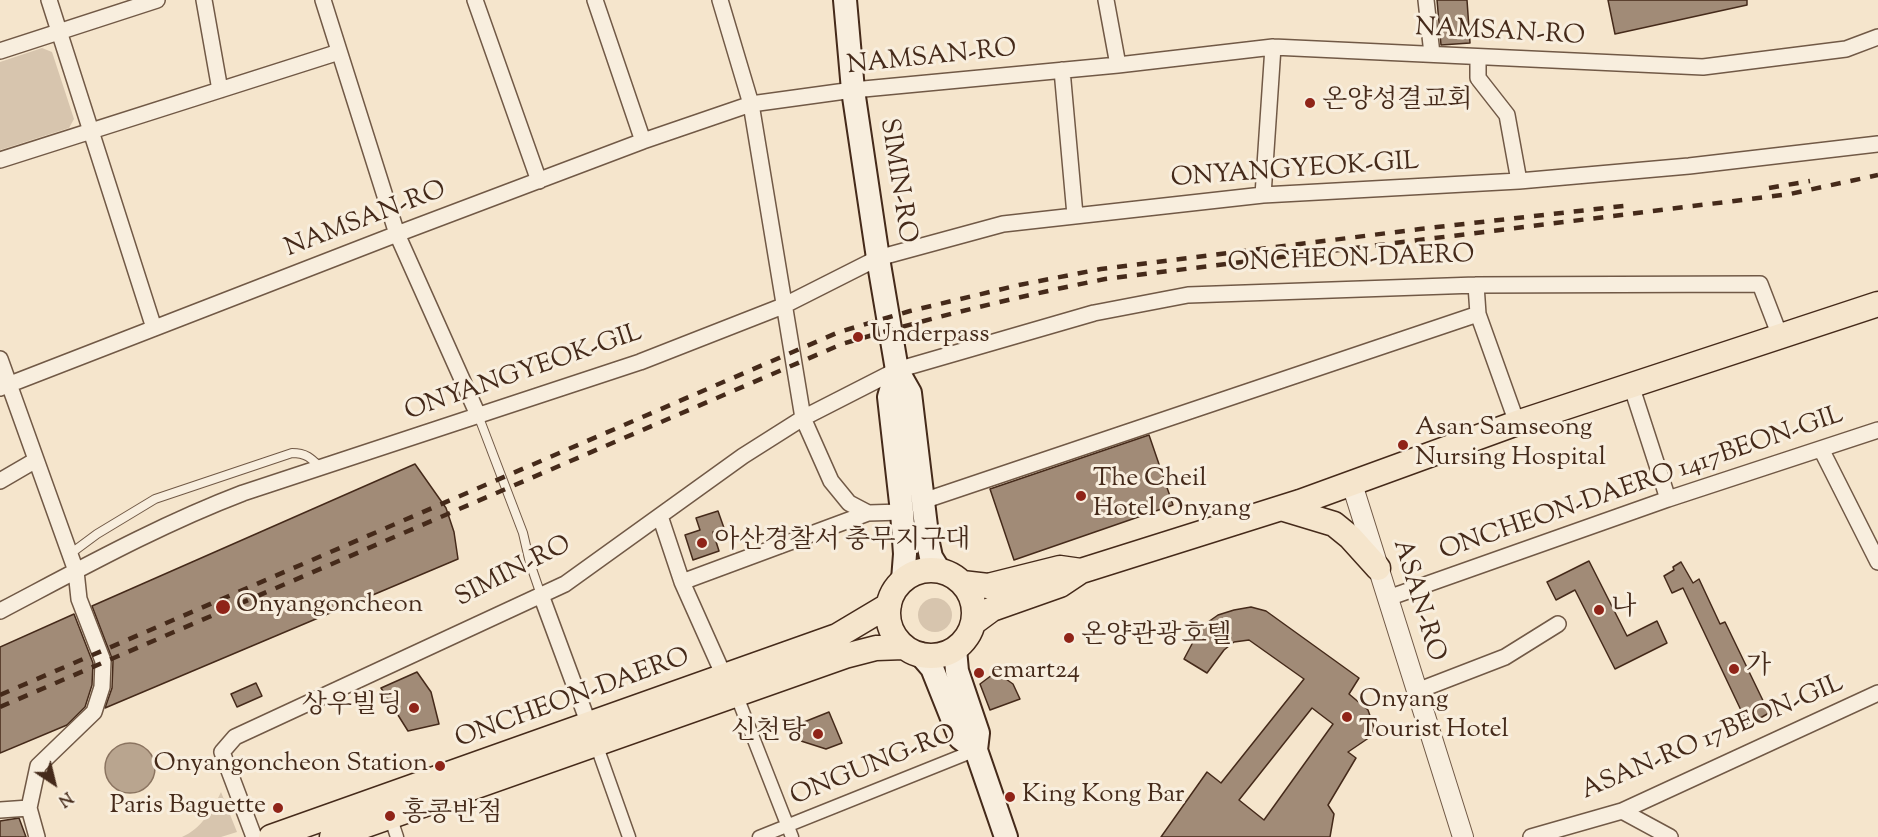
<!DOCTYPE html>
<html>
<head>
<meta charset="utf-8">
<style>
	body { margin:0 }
	#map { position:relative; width:1878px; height:837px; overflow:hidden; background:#f5e5cc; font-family:"Sorts Mill Goudy",serif }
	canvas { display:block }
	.north { position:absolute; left:24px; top:753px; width:60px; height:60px; -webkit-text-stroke:4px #f8eede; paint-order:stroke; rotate:145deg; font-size:16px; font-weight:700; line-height:24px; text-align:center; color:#452a1a }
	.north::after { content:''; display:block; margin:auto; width:21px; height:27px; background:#452a1a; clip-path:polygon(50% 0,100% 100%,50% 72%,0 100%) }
</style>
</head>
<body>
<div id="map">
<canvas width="1878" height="837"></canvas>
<div class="north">N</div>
</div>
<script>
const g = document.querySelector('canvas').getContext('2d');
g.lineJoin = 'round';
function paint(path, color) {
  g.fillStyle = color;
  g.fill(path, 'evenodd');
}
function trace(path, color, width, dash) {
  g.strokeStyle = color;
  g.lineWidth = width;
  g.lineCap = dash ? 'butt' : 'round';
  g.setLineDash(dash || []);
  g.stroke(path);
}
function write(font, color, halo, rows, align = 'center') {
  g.font = font + ' "Sorts Mill Goudy","Noto Serif KR",serif';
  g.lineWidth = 6;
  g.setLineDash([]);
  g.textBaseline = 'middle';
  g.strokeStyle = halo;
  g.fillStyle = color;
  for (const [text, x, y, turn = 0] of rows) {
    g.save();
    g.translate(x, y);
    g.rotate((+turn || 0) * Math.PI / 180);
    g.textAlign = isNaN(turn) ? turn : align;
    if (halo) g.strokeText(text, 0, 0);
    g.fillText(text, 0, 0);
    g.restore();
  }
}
paint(new Path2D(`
	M42,48L52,52L74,119L69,128L0,150V62Z
	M918 615a17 17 0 1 1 34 0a17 17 0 1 1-34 0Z
	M221,792L237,832L221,837H182C201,829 213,809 221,792Z`), '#d7c5ae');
const water = new Path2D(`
	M105 768a25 25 0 1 1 50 0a25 25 0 1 1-50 0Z`);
paint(water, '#b9a58f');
trace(water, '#8b7460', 1.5);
const building = new Path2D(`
	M1437,0H1467L1470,43L1441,45Z
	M1608,0H1747V5L1615,34Z
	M1149,435L1173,505L1014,560L990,489Z
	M415,464L446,508L454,532L458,559L105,708L112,688L113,661L92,606Z
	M718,511L724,528L713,532L719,551L693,560L685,535L700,530L696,518Z
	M1589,561L1627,636L1657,621L1667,643L1615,669L1575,590L1556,600L1547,582Z
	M1681,562L1693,583L1699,579L1720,624L1725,622L1769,713L1748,725L1683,588L1672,593L1664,576L1674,570L1673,567Z
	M1251,607L1266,611L1359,678L1349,694L1368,710L1376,733L1348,752L1356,758L1328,805L1334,814L1330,837H1161L1207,772L1221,783L1304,679L1249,640L1234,642L1224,650L1207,673L1184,659L1201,627L1218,615L1234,610ZM1312,708L1333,724L1264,820L1239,800Z
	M74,614L93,663L92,685L85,707L67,725L0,753V647Z
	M417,672L431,692L439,724L408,731L381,688Z
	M996,672L1013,684L1020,699L990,710L980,684Z
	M256,683L262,696L237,707L231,694Z
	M829,712L842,743L826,749L801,741L794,726Z
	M19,818L26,837H0V821Z`);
paint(building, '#a18b77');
trace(building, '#452a1a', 1.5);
const service = new Path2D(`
	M478,415L523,533L530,563L541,595
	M70,554L97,534L155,499L292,453C306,453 311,458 320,467`);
const pedestrian = new Path2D(`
	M736,694L792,837
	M596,744L629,837
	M390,816L397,837
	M759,837L976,750`);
const minor = new Path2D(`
	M49,0L154,328
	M204,0L220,90
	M323,0L397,234L478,415
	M475,0L539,181
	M595,0L643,141
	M720,0L751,104L803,418L831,481L849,503L868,513
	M1106,0L1118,65
	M1426,0L1432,54
	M0,51L157,0
	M1478,57V78L1507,115L1519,181
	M1062,70L1075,215
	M0,160L339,52
	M1263,195L1273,47
	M1476,285L1478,314L1517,423
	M0,359L76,571L79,599L103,661L102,687L94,712L38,766L29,808L37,837
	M1631,385L1668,499
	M0,388L397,234L643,141L751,104L853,90L1118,65L1273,47L1703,67L1846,49L1878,37
	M1821,449L1878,562
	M0,481L36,460
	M923,501L1478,314
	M660,516L682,582L724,676
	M682,582L868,513L902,512
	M541,595L591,730
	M1388,598L1668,499L1878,430
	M0,611C80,569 159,525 243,493L640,362L783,306L878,258L1003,224L1263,195L1519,181L1689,166L1878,144
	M1417,691L1505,657L1558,624
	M0,810L29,808
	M1622,811L1670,837
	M254,837L222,752L235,737L565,584L743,456L803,418L897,370L1094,313L1188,295L1476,285L1760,284L1780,336
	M1531,837L1622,811L1878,693`);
const tertiary = new Path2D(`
	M1352,484L1463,837`);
const secondary = new Path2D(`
	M845,0L853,90L878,258L897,370L910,393L928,543L931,557L939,570
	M897,370L889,397L902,512L905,554L903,580
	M955,649L957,671L978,733L976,750L1006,837
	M920,654L932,668L960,738L976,750`);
const primary = new Path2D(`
	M1281,508L1334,524L1350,537L1378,568
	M888 613a43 43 0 1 1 86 0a43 43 0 1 1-86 0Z
	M962,583L988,586L1060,568L1081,571
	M973,623L992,609L1060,585L1081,571L1300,502L1517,423L1878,304
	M271,837L837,636L889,605
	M332,837L845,656L876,648L904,647`);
trace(service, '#715946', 10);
trace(pedestrian, '#715946', 15);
trace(minor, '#715946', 18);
trace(tertiary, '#715946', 22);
trace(secondary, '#452a1a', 26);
trace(primary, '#452a1a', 27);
trace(service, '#f8eede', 8);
trace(pedestrian, '#f8eede', 12);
trace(minor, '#f8eede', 15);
trace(tertiary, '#f8eede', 20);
trace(secondary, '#f8eede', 22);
trace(primary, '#f5e5cc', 24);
trace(new Path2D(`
	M1769,188L1810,181
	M0,695L839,332L910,311L1019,285L1101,269L1420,229L1632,205
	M0,707L842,344C929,318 1016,297 1105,279L1790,194L1878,175`), '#452a1a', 4.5, [10, 10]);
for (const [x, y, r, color] of [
	[1310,103,6,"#8f2418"],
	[858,337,6,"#8f2418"],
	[1403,445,6,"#8f2418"],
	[1081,496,6,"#8f2418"],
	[702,543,6,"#8f2418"],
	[223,607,8,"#8f2418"],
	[1599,610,6,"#8f2418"],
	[1069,638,6,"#8f2418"],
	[1734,669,6,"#8f2418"],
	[979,673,6,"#8f2418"],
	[414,708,6,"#8f2418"],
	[1347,717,6,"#8f2418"],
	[818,734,6,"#8f2418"],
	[440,766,6,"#8f2418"],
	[1010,797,6,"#8f2418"],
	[278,808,6,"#8f2418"],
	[390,816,6,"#8f2418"]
]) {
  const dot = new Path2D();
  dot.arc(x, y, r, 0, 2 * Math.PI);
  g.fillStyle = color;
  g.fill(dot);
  trace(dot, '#f8eede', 2);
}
write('26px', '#452a1a', '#f8eede', [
	["NAMSAN-RO",1500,34,3],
	["NAMSAN-RO",932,59,-6],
	["ONYANGYEOK-GIL",1295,172,-4],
	["SIMIN-RO",896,181,81],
	["NAMSAN-RO",366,221,-21],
	["ONCHEON-DAERO",1351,261,-2],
	["ONYANGYEOK-GIL",524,374,-19],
	["ONCHEON-DAERO 1417BEON-GIL",1642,485,-19],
	["SIMIN-RO",514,573,-27],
	["ASAN-RO",1417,601,73],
	["ONCHEON-DAERO",573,700,-20],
	["ASAN-RO 17BEON-GIL",1713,739,-23],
	["ONGUNG-RO",874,767,-22]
]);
write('26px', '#452a1a', '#f8eede', [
	["온양성결교회",1322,103],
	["Underpass",870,337],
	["Asan Samseong",1415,430],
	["Nursing Hospital",1415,460],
	["The Cheil",1093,481],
	["Hotel Onyang",1093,511],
	["아산경찰서 충무지구대",714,543],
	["Onyangoncheon",236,607],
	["나",1611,610],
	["온양관광호텔",1081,638],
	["가",1746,669],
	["emart24",991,673],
	["Onyang",1359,702],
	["Tourist Hotel",1359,732],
	["상우빌딩",402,708,"right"],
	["신천탕",806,734,"right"],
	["Onyangoncheon Station",428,766,"right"],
	["King Kong Bar",1022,797],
	["Paris Baguette",266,808,"right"],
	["홍콩반점",402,816]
], 'left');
</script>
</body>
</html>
